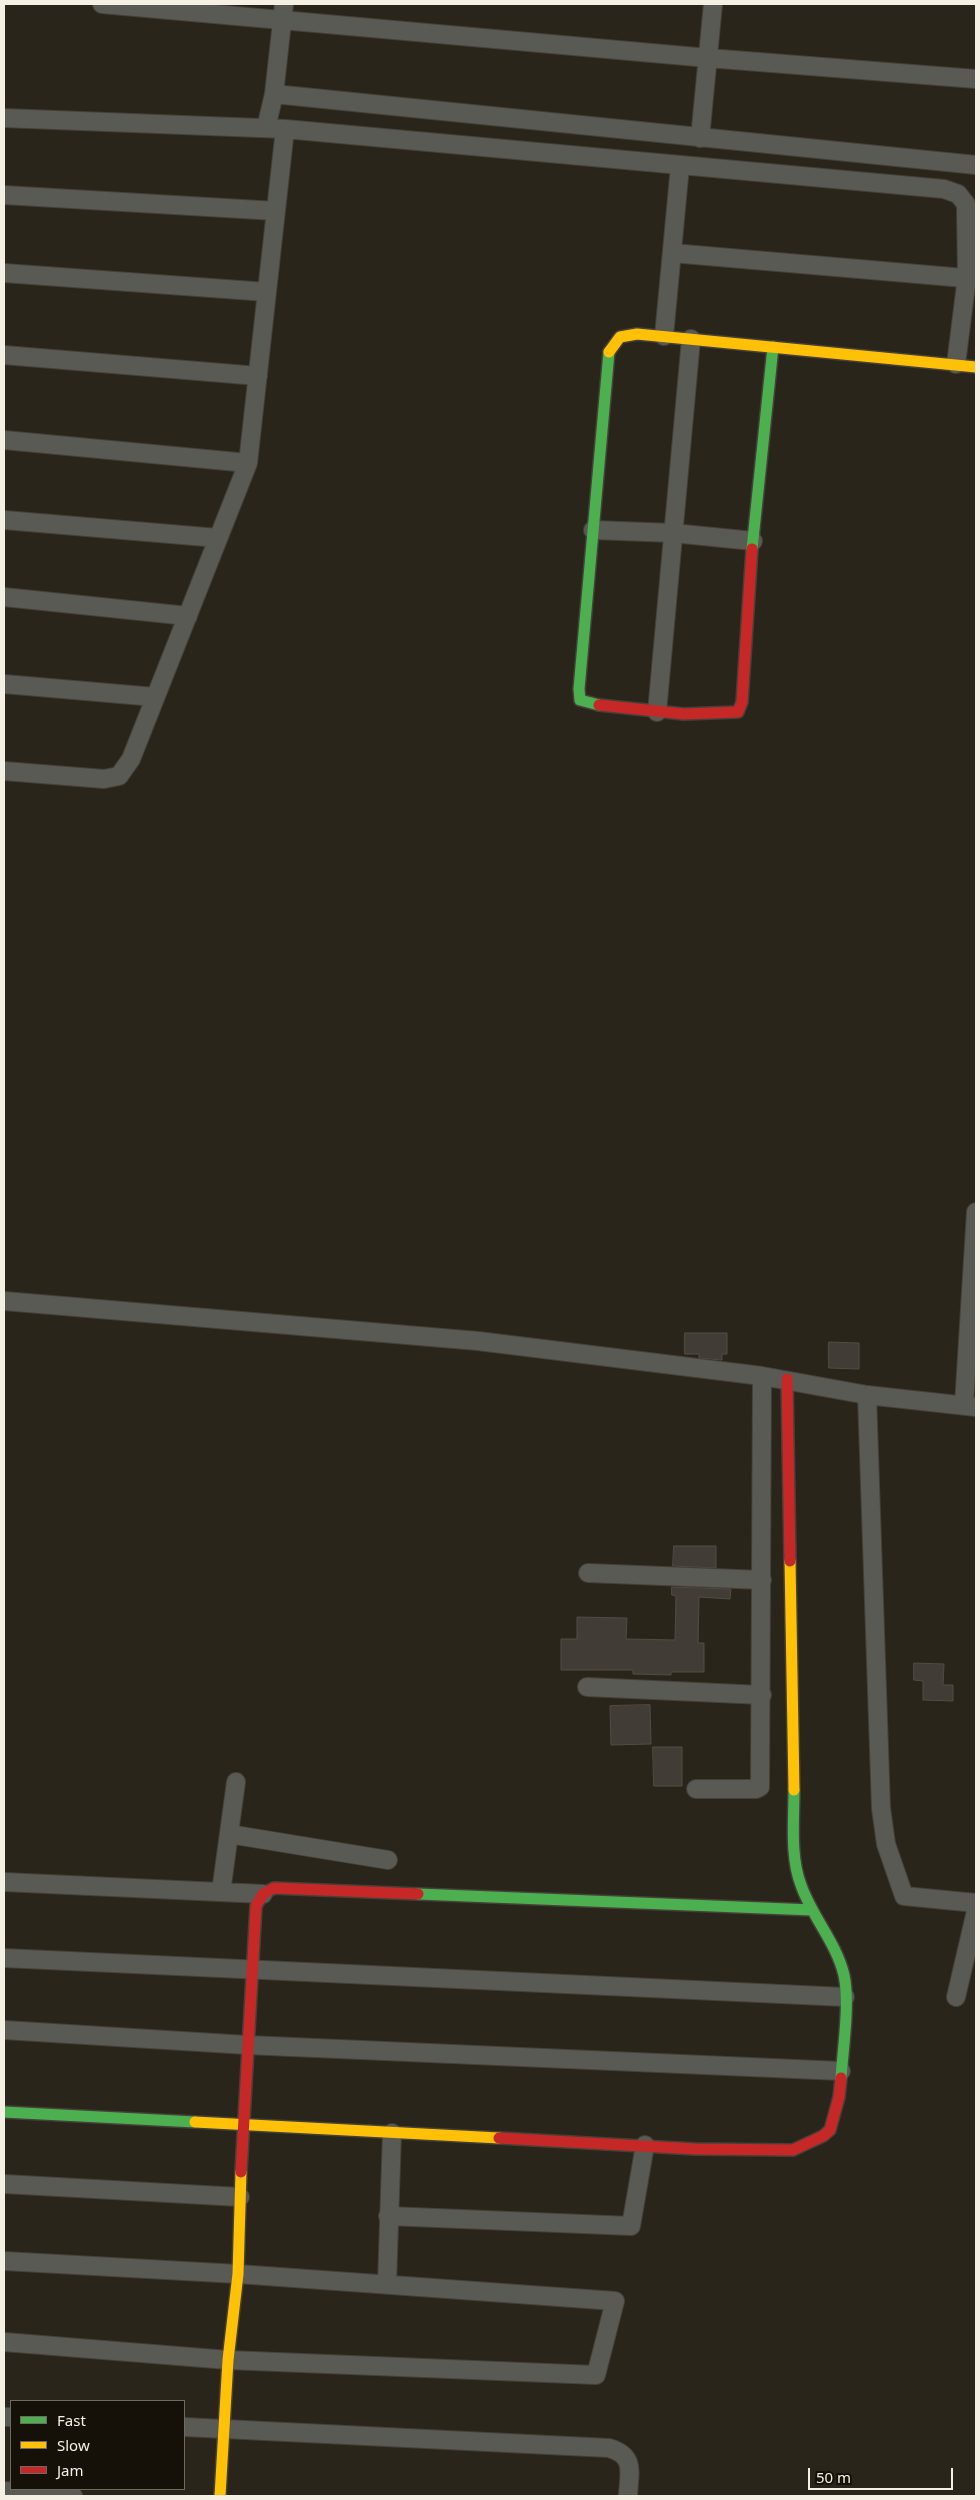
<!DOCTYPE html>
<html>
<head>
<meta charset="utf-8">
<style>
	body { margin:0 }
	#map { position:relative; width:980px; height:2500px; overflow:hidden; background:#2a251b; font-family:"Noto Sans",sans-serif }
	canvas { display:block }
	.frame { position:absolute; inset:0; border:5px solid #f5f0e4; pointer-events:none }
	.legend { position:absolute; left:10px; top:2400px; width:175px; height:90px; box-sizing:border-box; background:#151109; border:1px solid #6f6a61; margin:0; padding:6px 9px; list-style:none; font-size:15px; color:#f5f0e4 }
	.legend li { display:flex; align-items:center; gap:10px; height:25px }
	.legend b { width:25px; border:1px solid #6f6a61 }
	.scale { position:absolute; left:808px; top:2468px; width:145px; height:22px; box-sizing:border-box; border:2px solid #f5f0e4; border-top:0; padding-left:6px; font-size:15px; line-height:18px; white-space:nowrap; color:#f5f0e4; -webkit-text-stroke:4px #151109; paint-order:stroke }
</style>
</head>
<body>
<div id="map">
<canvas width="980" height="2500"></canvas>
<div class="frame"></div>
<ul class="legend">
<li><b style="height:6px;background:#4caf50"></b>Fast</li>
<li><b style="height:6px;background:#ffc107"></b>Slow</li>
<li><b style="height:6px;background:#c62828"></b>Jam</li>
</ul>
<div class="scale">50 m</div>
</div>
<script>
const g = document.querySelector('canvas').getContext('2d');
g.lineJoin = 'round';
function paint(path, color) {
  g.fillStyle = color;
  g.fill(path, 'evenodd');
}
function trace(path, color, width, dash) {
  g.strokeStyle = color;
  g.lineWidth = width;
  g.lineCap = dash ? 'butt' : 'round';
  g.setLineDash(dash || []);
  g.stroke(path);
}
const building = new Path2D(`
	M685,1333H727V1354H722V1360L699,1358V1354H685Z
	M829,1342L859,1343V1369L829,1368Z
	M674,1546H716V1568L673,1566Z
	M672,1587L731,1589L730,1599L699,1597L698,1643H704V1672H671V1675L633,1674V1670H561V1639H577V1617L627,1618L626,1639L675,1640L676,1596L672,1595Z
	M914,1663L944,1664L943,1685H953V1701L923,1700V1681L914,1680Z
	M650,1705L651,1744L611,1745L610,1706Z
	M653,1747H682V1786H654Z`);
paint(building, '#423c36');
trace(building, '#524c44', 1);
const street = new Path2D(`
	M102,4L708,58L976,79
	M274,94L976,165
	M4,118L285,129L944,189L958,194L966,204L967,277L956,364
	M266,128L274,94L284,4
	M700,138L713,4
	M4,195L276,211
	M672,253L976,279
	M4,273L267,292
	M664,336L680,166
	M4,355L258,376
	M4,440L248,463
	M4,520L218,538
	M593,530L673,533L753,541
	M4,597L188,616
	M4,684L155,697
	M657,712L691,339
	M4,771L104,779L119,776L131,759L248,463L285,129
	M4,1301L478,1341L762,1376L867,1395L976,1407
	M867,1395L881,1808L886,1844L904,1896L976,1903
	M964,1405L976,1212
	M588,1573L762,1580
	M587,1687L762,1695
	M696,1789H756L760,1787L762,1376
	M229,1834L388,1860
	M4,1882L263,1894
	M221,1892L236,1782
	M4,1958L845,1997
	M956,1997L976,1911
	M4,2030L247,2045L841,2071
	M4,2184L240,2197
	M388,2216L631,2226L645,2145
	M4,2261L238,2274L615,2301L596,2375L228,2360L4,2342
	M387,2284L392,2133
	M4,2417H11
	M184,2427L609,2448C636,2456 629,2472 628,2496
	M4,2491L73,2496`);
const fast = new Path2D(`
	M752,549L773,347
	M599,705L580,700L579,689L609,352
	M794,1790C794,1820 790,1857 801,1885C812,1917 836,1942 844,1975C850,2003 843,2048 841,2078
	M418,1894L812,1910
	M4,2112L195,2122`);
const slow = new Path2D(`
	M609,352L620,337L637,334L976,367
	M790,1561L794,1790
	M195,2122L499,2138
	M220,2496L228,2360L238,2274L241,2172`);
const jam = new Path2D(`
	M599,705L684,714L738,712L742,702L752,549
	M787,1379L790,1561
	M499,2138L695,2149L793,2150L823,2136L830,2130L839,2097L841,2078
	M241,2172L256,1906L263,1894L274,1888L418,1894`);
trace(street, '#454139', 20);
trace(fast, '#454139', 14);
trace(slow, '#454139', 14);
trace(jam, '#454139', 14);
trace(street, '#5a5a55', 18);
trace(fast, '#4caf50', 11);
trace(slow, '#ffc107', 11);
trace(jam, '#c62828', 11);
</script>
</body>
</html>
